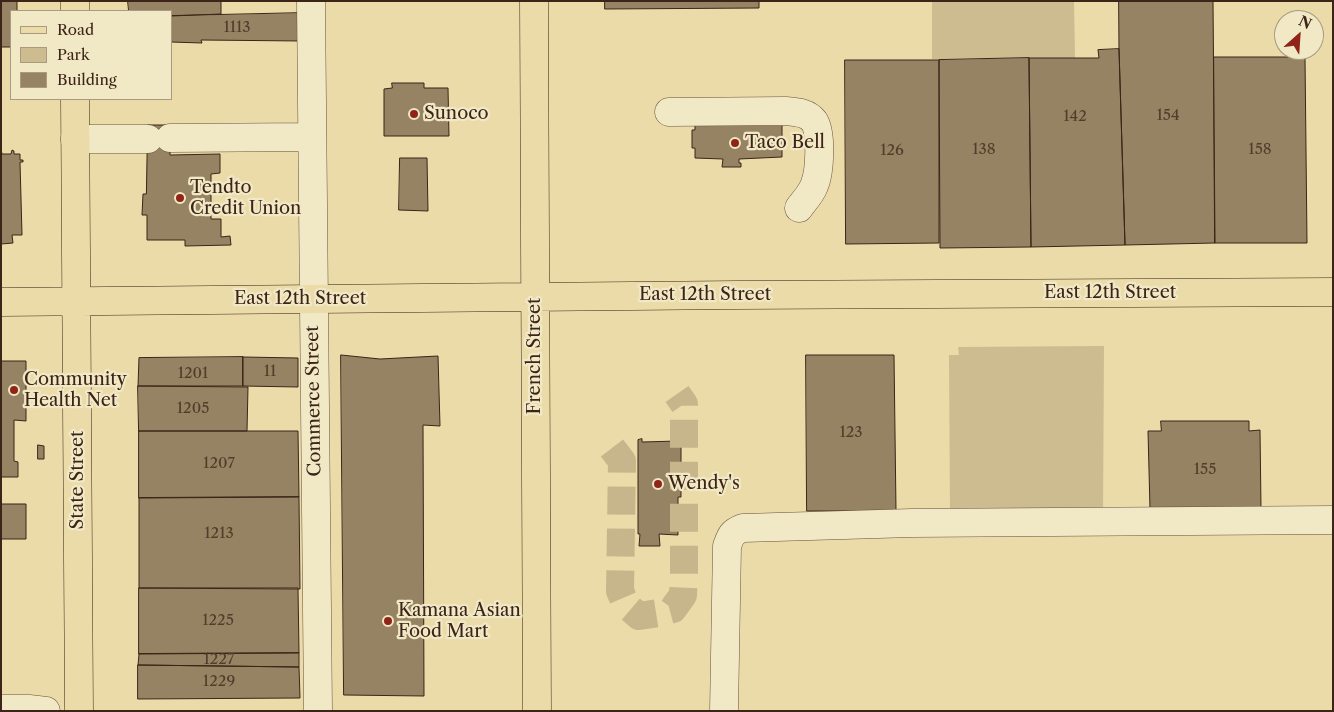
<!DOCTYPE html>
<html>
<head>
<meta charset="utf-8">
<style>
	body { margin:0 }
	#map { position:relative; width:1334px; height:712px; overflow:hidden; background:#eadba8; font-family:"Libre Caslon Text",serif }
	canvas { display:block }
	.frame { position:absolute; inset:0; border:2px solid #3c2418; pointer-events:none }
	.legend { position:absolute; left:10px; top:10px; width:162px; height:90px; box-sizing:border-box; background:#f1e8c6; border:1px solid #a99a80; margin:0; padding:6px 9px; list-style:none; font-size:15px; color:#3c2418 }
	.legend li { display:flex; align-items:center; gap:10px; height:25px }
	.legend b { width:25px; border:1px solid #a99a80 }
	.north { position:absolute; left:1274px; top:10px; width:50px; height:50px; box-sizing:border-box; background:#f1e8c6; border:1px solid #a99a80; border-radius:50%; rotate:26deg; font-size:14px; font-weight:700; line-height:20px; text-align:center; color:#3c2418 }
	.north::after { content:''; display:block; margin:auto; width:18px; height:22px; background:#8f2418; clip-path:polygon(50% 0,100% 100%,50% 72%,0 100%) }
</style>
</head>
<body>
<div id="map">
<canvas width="1334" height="712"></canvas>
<div class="frame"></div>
<ul class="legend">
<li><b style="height:6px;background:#eadba8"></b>Road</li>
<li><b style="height:14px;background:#ccbc90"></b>Park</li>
<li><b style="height:14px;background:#968363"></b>Building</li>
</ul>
<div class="north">N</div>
</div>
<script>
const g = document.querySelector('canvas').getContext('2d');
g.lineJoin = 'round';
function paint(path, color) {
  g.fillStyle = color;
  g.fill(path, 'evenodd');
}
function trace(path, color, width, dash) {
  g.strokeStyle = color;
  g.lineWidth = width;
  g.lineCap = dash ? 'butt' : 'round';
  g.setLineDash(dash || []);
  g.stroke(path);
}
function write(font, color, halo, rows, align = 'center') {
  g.font = font + ' "Libre Caslon Text",serif';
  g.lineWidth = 4.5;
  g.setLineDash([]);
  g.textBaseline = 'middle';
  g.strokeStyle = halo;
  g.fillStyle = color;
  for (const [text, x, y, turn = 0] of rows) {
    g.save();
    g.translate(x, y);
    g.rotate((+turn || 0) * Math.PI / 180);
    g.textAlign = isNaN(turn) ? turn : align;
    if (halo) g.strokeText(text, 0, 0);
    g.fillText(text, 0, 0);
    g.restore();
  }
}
paint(new Path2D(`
	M932,1H1074L1075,58L932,59Z
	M1104,346L1103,513L950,510L949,355H959L958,347Z`), '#ccbc90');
const building = new Path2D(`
	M1,1H17V11H11V47H1Z
	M128,1H221V14L171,16V11H129Z
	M605,1H759V8L605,9Z
	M1119,1H1213L1215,243L1125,245L1119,49Z
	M303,13L302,41L201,40L202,43L171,42V16Z
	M1119,49L1125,245L1031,247L1029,58H1099L1098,50Z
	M1214,57H1305L1307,243H1215Z
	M1029,58L1031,247L940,248L939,60Z
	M845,60H939V243L846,244Z
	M392,83H424V88H448L449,136H384V89L392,88Z
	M782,118V157L739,159V163H741V167H722L723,159L695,158V148H692V130H695V119Z
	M148,125H170V155L220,154V173L211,174V219H221V237L230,236L231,245L185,246V240H147V215H142L143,194H146Z
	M1,149L2,154H11L12,150L14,151V154H20V160H23V162H20L22,235H12L13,243L1,244Z
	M400,158H427L428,211L399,210Z
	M341,355L380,359L438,356L440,426L423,425L424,696L344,695Z
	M806,355H894L896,511H807Z
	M243,357V386H138L139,358Z
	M243,357L298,358V387L243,386Z
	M1,361H26V421L14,420V461L18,462V477H1Z
	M138,386L248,387L247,431H139Z
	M1161,421H1249V431L1260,430L1261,509H1150L1148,431H1161Z
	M139,431H298L299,497L139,498Z
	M642,439V442L678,441V439L681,440V497H678V535L659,534L660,546H639L640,534H638V440Z
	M38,445L44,446V459H38Z
	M299,497L300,589L139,588V498Z
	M1,504H26V539H1Z
	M139,588H298L299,653L139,654Z
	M299,653V667L138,665L139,654Z
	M138,665L299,667L300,698L138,699Z`);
paint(building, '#968363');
trace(building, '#3c2418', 1);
trace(new Path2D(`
	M612,448L622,461L620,591L626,605L639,616L658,613L673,609L683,595L684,574V404L677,394`), '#c7b68b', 28, [28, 14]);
const minor = new Path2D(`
	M311,1L318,711
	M669,112L785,111C795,112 807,112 814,121C822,133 820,173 814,186C811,194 804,201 799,208
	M170,138L312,137
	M75,139H148
	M1,709H29L46,711
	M724,711L727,546C731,535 732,532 743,528L912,523L1333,520`);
const major = new Path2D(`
	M75,1V11
	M534,1L537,711
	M75,99L79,711
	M1,302L737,295L1333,292`);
trace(minor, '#68523c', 29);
trace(major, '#3c2418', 29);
trace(minor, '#f1e8c6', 28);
trace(major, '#eadba8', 28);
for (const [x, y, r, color] of [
	[414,114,5,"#8f2418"],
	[735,143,5,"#8f2418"],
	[180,198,5,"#8f2418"],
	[14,390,5,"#8f2418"],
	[658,484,5,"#8f2418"],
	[388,621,5,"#8f2418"]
]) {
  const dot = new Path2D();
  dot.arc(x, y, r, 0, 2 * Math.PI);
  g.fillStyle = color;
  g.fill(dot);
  trace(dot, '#f1e8c6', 2);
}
write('15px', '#523c2b', null, [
	["1113",237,28],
	["154",1168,116],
	["142",1075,117],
	["138",984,150],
	["158",1260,150],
	["126",892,151],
	["11",270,372],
	["1201",193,374],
	["1205",193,409],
	["123",851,433],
	["1207",219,464],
	["155",1205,470],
	["1213",219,534],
	["1225",218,621],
	["1227",219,660],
	["1229",219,682]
]);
write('18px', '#3c2418', '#f1e8c6', [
	["Sunoco",424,114],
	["Taco Bell",745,143],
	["Tendto",190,188],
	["Credit Union",190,209],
	["Community",24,380],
	["Health Net",24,401],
	["Wendy's",668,484],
	["Kamana Asian",398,611],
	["Food Mart",398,632]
], 'left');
write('18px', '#3c2418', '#f1e8c6', [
	["East 12th Street",1110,293],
	["East 12th Street",705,295],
	["East 12th Street",300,299],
	["French Street",535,356,-90],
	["Commerce Street",314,401,-91],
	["State Street",78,480,-90]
]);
</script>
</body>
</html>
